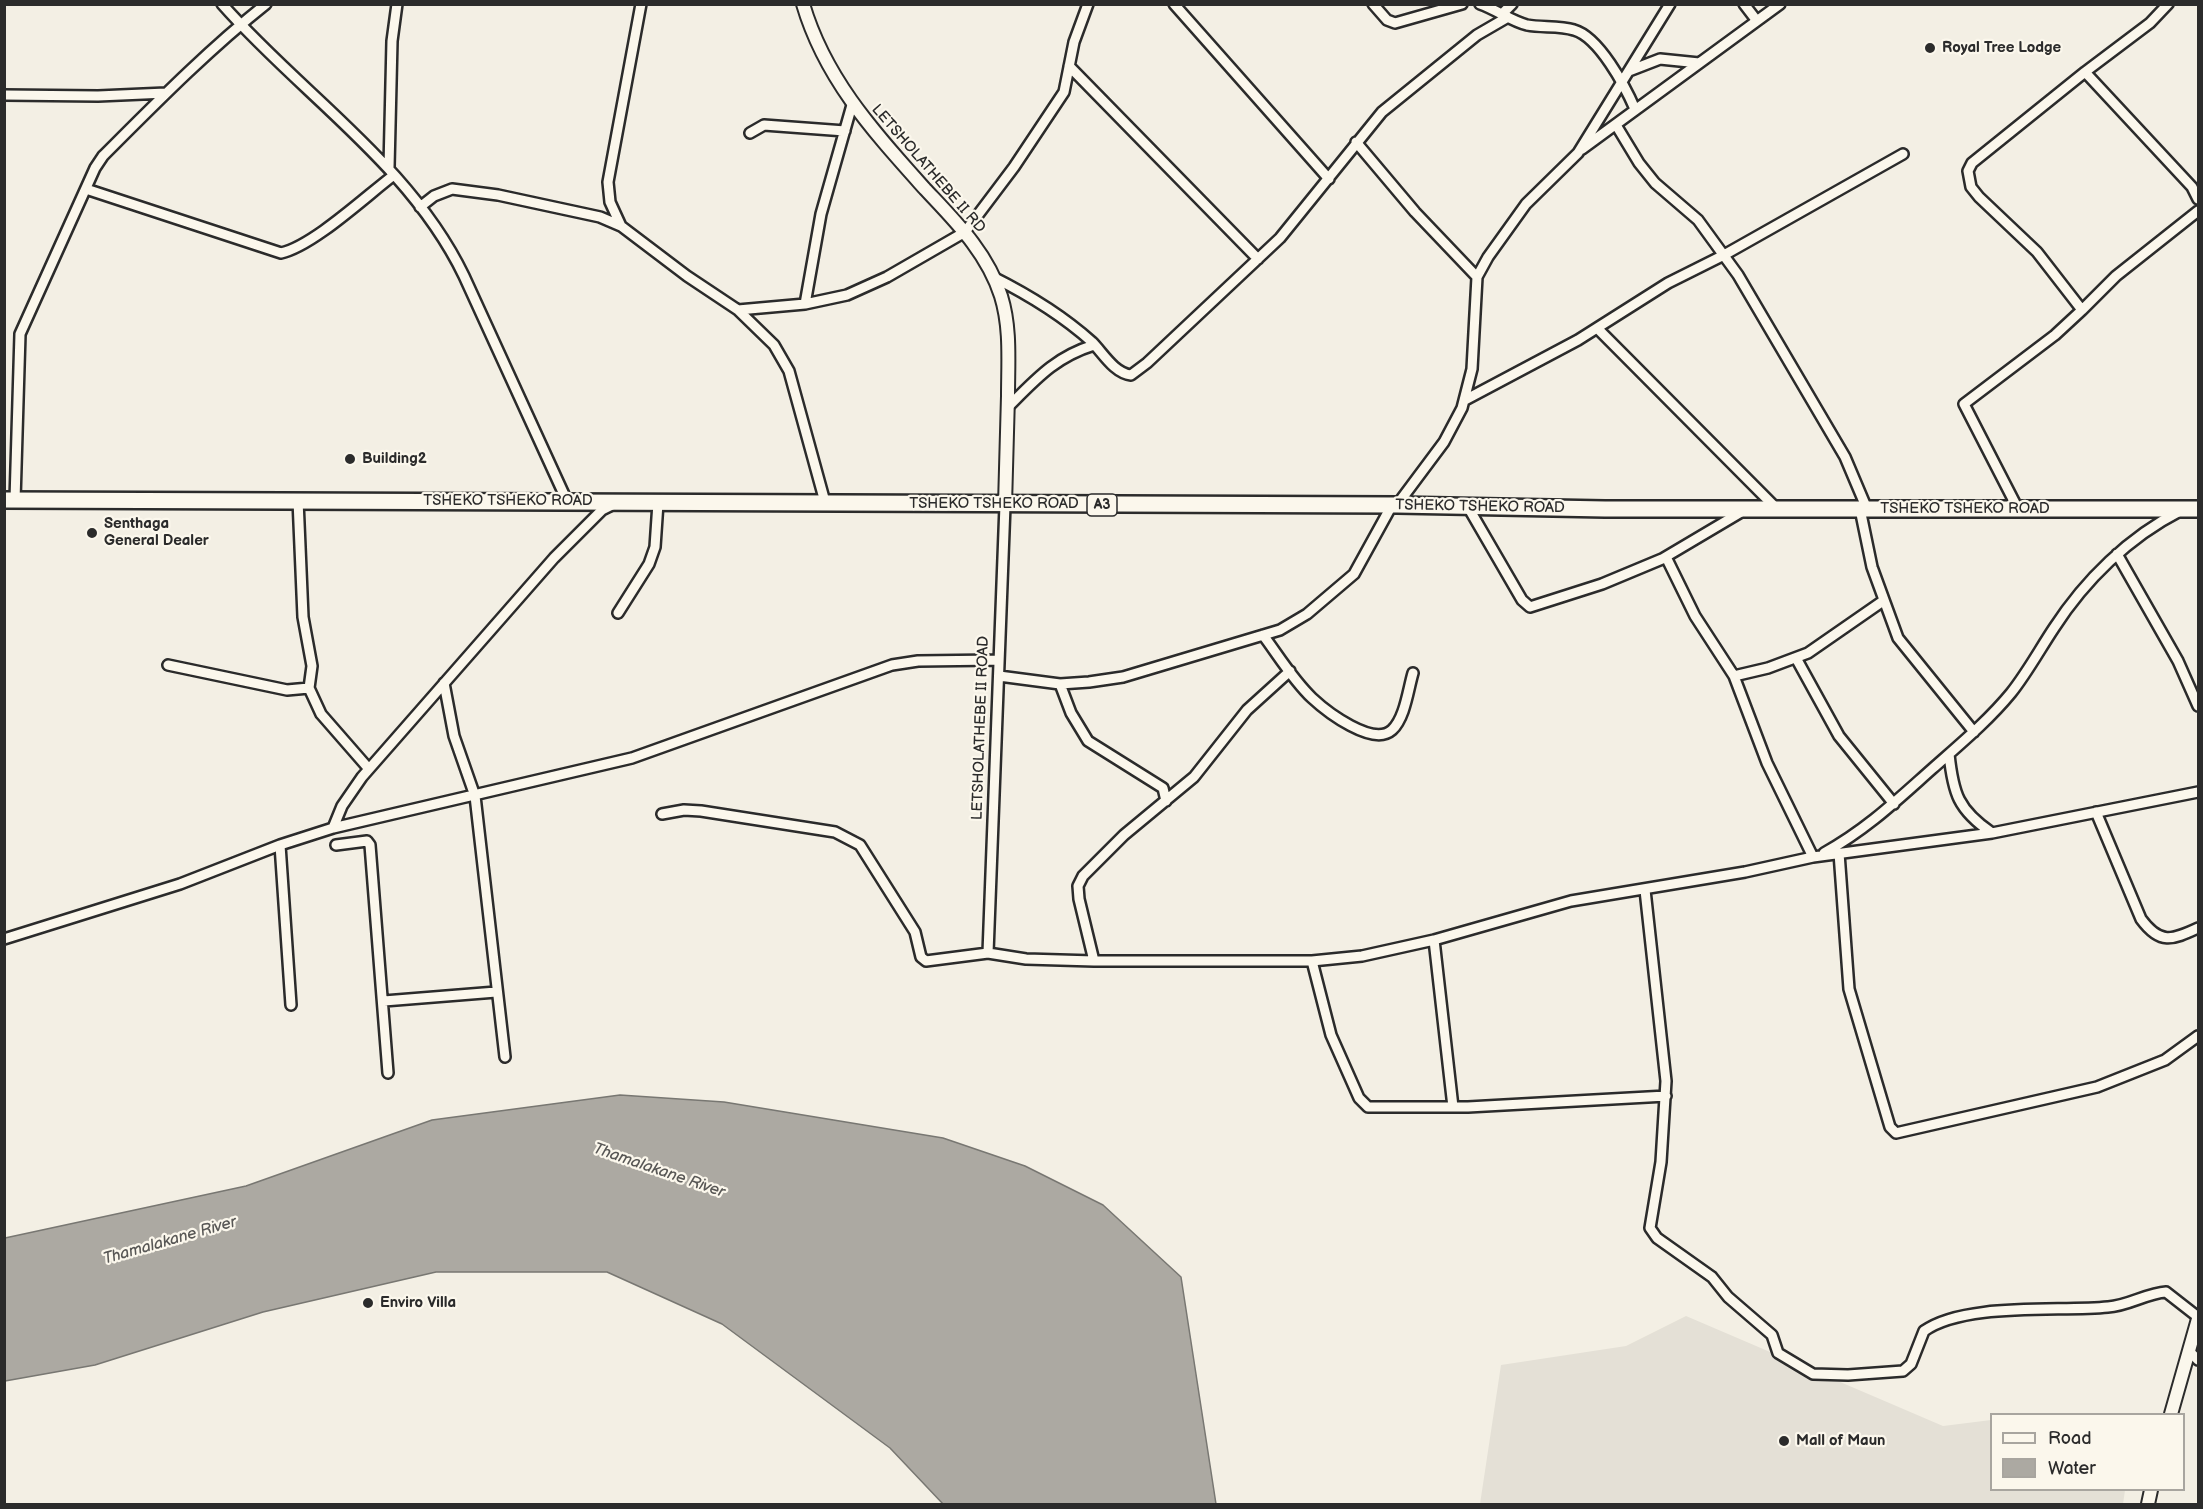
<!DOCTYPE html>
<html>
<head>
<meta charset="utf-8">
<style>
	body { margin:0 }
	#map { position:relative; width:2203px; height:1509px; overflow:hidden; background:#f3efe4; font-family:"Balsamiq Sans",sans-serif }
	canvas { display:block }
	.frame { position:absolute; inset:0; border:6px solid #2b2b2b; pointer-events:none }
	.legend { position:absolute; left:1990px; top:1413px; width:195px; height:78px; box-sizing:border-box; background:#fbf7ec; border:2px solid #a8a59f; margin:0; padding:8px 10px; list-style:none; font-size:18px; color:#2b2b2b }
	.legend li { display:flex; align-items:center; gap:12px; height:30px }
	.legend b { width:30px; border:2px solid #a8a59f }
</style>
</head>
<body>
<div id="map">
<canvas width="2203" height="1509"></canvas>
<div class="frame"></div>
<ul class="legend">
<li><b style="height:8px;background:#fbf7ec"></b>Road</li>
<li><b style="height:16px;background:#aca9a2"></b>Water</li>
</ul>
</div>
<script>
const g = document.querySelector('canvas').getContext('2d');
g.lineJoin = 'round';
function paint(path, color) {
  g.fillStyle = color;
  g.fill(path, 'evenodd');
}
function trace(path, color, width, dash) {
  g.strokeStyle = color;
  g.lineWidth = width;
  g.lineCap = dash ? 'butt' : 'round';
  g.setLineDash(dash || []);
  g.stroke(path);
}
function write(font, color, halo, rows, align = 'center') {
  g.font = font + ' "Balsamiq Sans",sans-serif';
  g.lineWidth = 4.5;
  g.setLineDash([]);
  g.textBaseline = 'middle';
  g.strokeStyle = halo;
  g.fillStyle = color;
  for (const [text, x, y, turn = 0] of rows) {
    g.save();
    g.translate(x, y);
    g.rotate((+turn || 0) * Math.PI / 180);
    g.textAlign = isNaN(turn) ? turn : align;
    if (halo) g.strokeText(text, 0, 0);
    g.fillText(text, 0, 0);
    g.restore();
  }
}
paint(new Path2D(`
	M1686,1316L1943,1426L1991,1420L1992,1490H2125L2123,1504H1480L1501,1365L1626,1346Z`), '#e4e0d6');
const water = new Path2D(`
	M620,1095L724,1102L943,1138L1025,1166L1103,1205L1181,1277L1216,1504H943L890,1448L722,1324L607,1272H436L263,1312L95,1365L5,1381V1238L246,1186L432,1120Z`);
paint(water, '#aca9a2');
trace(water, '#787772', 1.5);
const minor = new Path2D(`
	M222,4C302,95 410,164 464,276L567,501
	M1174,4L1329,179
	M1373,4L1387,20L1395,23L1462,4
	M1480,4C1497,10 1511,21 1527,25C1542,28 1559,25 1574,30C1599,37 1625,86 1635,109
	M1744,4L1757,21
	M1502,14L1512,4
	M1069,66L1258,259
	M1629,71L1660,59L1699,63
	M2085,72L2192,187L2198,199
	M4,95L98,96L166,93
	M1616,125L1639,163L1655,183L1698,220L1738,275L1845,457L1867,509
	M750,133L764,125L845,131
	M1356,142L1415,212L1477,277
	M1582,149L1780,4
	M389,167L392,41L397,4
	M86,189L281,253C313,246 366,196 394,175
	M420,207L434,196L452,189L498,195L600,217L621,226L687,276L738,310L774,345L789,371L825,502
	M621,226L610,202L608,182L641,4
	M993,277C1029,295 1062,315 1092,342C1103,353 1114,373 1131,375L1147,363L1280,238L1382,112L1477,35L1508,17
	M805,304L821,214L852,105
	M738,310L805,304L847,295L887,277L965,232L1014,167L1064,92L1074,42L1088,4
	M2082,310L2116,276L2198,211
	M1597,328L1776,508
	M1465,400L1578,340L1668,283L1724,255L1903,154
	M1007,408C1036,379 1055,357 1094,345
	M15,500L20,334L95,168L103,156C155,104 208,50 266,4
	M298,500L303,617L312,666L309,688L321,714L369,769
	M1397,505L1444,442L1462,408L1472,369L1477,277L1488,257L1526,204L1578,153L1670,4
	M1468,507L1522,600L1530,607L1602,584L1662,559L1743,511
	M1860,509L1872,567L1898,638L1974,732
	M2018,509L1964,404L2055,335L2082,310L2037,252L1979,197L1971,187L1968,171L1972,163L2085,72L2150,23L2168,4
	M2117,554L2178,661L2198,706
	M1666,557L1695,616L1734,676L1768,668L1808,653L1883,601
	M618,613L649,564L655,547L658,503
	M1263,635C1278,655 1293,680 1312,698C1327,712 1373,747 1392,730C1405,718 1408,690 1413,673
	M1796,658L1839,736L1894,804
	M168,665L287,690L309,688
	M999,676L1060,684L1089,682L1123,677L1280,630L1307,614L1354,574L1392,505
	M1734,676L1767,763L1813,857
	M444,683L454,736L475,796L505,1057
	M1060,684L1071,713L1088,741L1163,788L1166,801
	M1949,754C1953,793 1958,810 1992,833
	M2096,812L2141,919C2160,945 2172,940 2198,928
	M662,814L684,810L701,811L835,832L860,845L915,932L921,957L926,961L988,953L1026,959L1094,961H1312L1362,956L1434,940L1571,901L1745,872L1813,857L1992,833L2198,792
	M333,828L342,806L362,777L554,558L602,510L612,505
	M280,845L291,1005
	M336,845L367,841L370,845L388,1073
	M1824,853C1867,829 1896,801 1932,769C1959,745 1988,721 2011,693C2027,673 2040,649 2054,628C2085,580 2129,537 2180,511
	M1839,853L1849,989L1890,1127L1896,1133L2097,1087L2165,1060L2198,1036
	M1645,890L1666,1081L1661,1162L1650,1228L1657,1238L1712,1277L1728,1297L1772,1335L1778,1353L1813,1374L1848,1375L1903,1371L1911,1364L1924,1331C1965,1302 2059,1312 2108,1307C2128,1306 2147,1293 2166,1292L2198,1317
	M4,939L180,884L280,845L333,828L632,758L892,665L918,661L998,660
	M1434,940L1453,1107
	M988,953L1005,505
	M1094,961L1079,899L1078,886L1083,876L1124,835L1194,777L1247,710L1290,671
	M1312,961L1331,1035L1359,1098L1368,1107H1468L1666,1096
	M384,1001L496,992
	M2189,1351L2198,1360`);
const tertiary = new Path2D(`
	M803,4C825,79 874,132 925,189C955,221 987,252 1001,296C1011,328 1008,362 1008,396C1007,432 1006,469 1005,505
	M2171,1414L2198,1319
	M2148,1504L2151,1490`);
const trunk = new Path2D(`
	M4,500L1397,505L1605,509H2198`);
trace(minor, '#2b2b2b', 14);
trace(tertiary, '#2b2b2b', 16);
trace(trunk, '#2b2b2b', 20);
trace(minor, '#fbf7ec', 9);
trace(tertiary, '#fbf7ec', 12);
trace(trunk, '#fbf7ec', 15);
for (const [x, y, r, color] of [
	[1930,48,6,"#2b2b2b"],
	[350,459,6,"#2b2b2b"],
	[92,533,6,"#2b2b2b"],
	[368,1303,6,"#2b2b2b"],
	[1784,1441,6,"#2b2b2b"]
]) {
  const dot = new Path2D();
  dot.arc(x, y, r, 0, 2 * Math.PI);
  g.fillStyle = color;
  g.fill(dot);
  trace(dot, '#fbf7ec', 2);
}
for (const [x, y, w] of [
	[1102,505,30]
]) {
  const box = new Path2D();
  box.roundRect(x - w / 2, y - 11, w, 22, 4.5);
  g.fillStyle = '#fbf7ec';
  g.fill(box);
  trace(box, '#2b2b2b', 1.5);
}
write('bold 14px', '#2b2b2b', null, [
	["A3",1102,505]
]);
write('bold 15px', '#2b2b2b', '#fbf7ec', [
	["Royal Tree Lodge",1942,48],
	["Building2",362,459],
	["Senthaga",104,524],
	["General Dealer",104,541],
	["Enviro Villa",380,1303],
	["Mall of Maun",1796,1441]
], 'left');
write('15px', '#2b2b2b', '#fbf7ec', [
	["LETSHOLATHEBE II RD",928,169,49],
	["TSHEKO TSHEKO ROAD",508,501],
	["TSHEKO TSHEKO ROAD",994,504],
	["TSHEKO TSHEKO ROAD",1480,507,1],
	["TSHEKO TSHEKO ROAD",1965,509],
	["LETSHOLATHEBE II ROAD",981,728,-88]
]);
write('italic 16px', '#585755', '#fbf7ec', [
	["Thamalakane River",659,1171,19],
	["Thamalakane River",170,1241,-16]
]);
</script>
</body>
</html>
